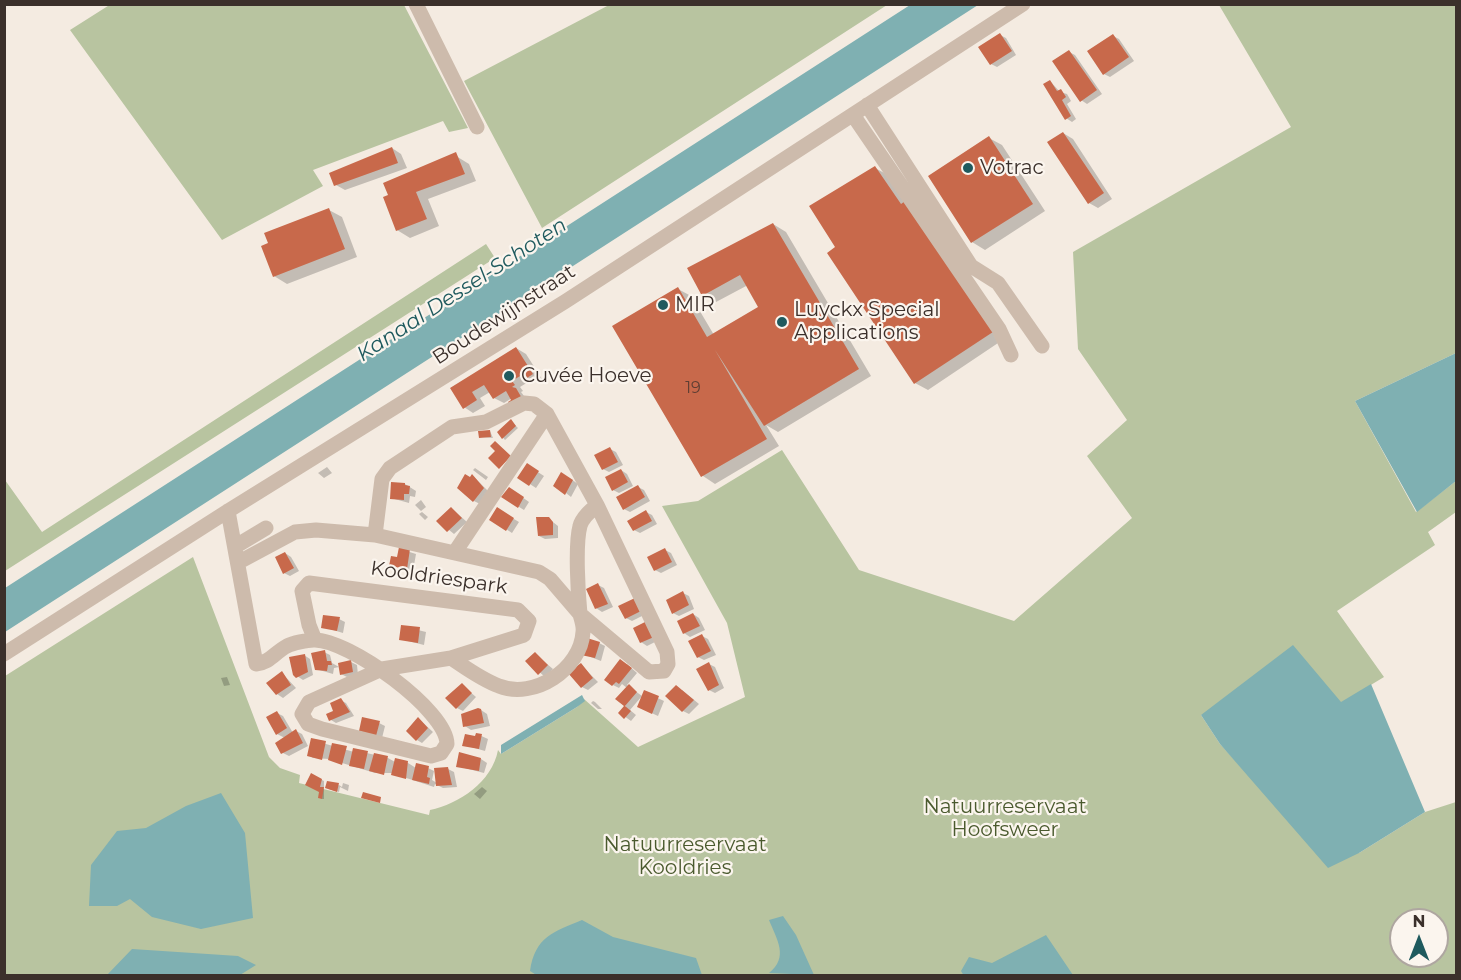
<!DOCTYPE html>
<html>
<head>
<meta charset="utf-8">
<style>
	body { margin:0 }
	#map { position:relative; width:1461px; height:980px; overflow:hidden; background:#f4ebe1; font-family:Montserrat,sans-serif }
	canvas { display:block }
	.frame { position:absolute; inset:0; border:6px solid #3b302b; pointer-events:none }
	.north { position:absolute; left:1389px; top:908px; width:60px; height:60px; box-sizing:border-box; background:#fbf5ee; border:2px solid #aea6a0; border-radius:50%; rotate:0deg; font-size:16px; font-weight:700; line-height:24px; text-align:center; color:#3b302b }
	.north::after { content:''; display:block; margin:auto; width:21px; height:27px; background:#1f5a5e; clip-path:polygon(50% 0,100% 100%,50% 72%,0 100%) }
</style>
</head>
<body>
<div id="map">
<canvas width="1461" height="980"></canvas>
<div class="frame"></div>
<div class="north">N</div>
</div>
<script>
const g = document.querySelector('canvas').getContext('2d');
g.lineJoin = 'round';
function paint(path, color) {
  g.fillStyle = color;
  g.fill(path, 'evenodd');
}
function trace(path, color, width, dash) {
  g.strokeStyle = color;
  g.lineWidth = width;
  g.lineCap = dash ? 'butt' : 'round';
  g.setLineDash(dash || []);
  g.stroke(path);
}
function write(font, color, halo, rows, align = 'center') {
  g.font = font + ' Montserrat,sans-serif';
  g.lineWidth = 4.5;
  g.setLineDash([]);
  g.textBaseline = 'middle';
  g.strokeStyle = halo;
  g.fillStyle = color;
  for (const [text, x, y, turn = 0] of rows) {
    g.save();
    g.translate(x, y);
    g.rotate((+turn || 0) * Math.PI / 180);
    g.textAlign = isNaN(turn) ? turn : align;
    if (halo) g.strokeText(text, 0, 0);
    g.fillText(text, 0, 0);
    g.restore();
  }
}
paint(new Path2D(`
	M111,4L404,5L468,128L449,132L443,121L313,170L323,186L222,240L70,30Z
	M609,5V4L887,5L542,228L464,81Z
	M1219,5H1456V353L1355,401L1416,512L1456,481V512L1428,532L1435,545L1337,611L1384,677L1341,703L1201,715L1220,744L1273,801L1359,853L1425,812L1456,802V975L5,976V676L193,557L269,757L280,768L300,775L299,783L429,815L430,810C459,804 492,782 498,750L501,754L577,707L584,699L638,747L745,697L727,623L662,506L698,501L782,450L859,570L1014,621L1132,518L1087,456L1127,420L1078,349L1073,252L1291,127ZM1401,920H1437V956H1401Z
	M486,244L495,258L5,571V480L42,532Z`), '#b8c4a0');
paint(new Path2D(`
	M910,5H978L5,632V588Z
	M1456,353V481L1417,512L1355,401Z
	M1293,645L1341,702L1371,684L1425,812L1359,853L1328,868L1220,744L1201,715Z
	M582,695L585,701L577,707L501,754V745Z
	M221,793L245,833L253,918L201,929L152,917L130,899L117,906H89L91,865L117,831L146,828L186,806Z
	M783,916L796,935L814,975L769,973C789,957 777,940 769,920Z
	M582,920L613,937L696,958L702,975L538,976L530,971C535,937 553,932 582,920Z
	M1046,935L1073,975L964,976L961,971L969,957L992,963Z
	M132,949L238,956L256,965L240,975H107Z`), '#7fb0b2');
paint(new Path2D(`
	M1000,35L1006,38L1016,55L997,67L991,64Z
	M1113,36L1119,39L1134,61L1110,77L1104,74Z
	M1069,52L1075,55L1102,94L1087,104L1081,100Z
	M1050,81L1060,92L1067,94L1071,101L1067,104L1076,119L1072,122L1066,118Z
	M1063,133L1073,139L1112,199L1098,208L1089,203Z
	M989,138L1002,145L1045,211L985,250L972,242L930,176Z
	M392,148L401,154L407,168L345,190L336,185Z
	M456,156L469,164L476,181L428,199L439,226L410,238L397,230L385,198Z
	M875,168L888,175L1007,337L928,390L915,383L838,248Z
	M329,210L342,217L357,257L287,284L274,276Z
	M773,224L786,232L871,376L778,432L766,425L779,446L715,484L703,476L615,326L678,289L691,296L714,335L760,307L748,285L716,302L703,295Z
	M516,348L526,354L542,379L538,382L533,379L520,387L523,391L521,392L531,405L512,398L504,403L494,398L490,392L480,398L485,406L473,413L464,407L452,388Z
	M511,421L518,428L505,440L499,433Z
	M490,431L493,438L480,437Z
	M610,449L616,452L623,465L609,472L603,469Z
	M527,465L544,476L536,488L519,477Z
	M327,467L332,473L324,478L318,473Z
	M475,468L488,477L486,480L473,470Z
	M621,470L627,474L633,486L619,493L613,490Z
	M473,476L489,492L480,504L474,501L471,479Z
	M568,477L578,484L571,497L566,493Z
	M405,484L416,491L415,497L410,496L409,503L391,498Z
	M638,487L644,490L650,501L630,512L624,509Z
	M515,492L529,502L524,510L503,497Z
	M421,500L426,507L421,511L415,505Z
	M451,508L467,522L454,534L438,521Z
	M497,509L519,522L512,533L491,519Z
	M422,512L428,517L425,520L419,514Z
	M646,512L652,515L657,524L640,533L634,530Z
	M549,519L558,526V538L545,539L539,536Z
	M400,549L416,554L413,571L391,565L399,558Z
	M665,550L671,553L677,565L661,573L655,570Z
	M285,553L291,557L299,571L290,576L284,573Z
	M598,585L604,588L613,607L602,612L596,608Z
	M683,593L689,596L694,609L679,616L673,613Z
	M635,600L646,614L632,621L626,618Z
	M693,614L699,618L705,630L690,637L684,633Z
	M339,619L345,622L343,633L323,627Z
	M402,626L426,632L424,645L400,639Z
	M635,629L659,640L647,646L641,642Z
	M702,636L708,639L716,655L704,660L698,657Z
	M599,643L605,646L601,661L583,654Z
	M324,652L330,655L332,663L339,667L334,668L333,674L316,669Z
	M535,654L553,669L545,677L527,661Z
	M304,655L310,659L313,675L303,680L297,676Z
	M351,662L357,665L358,675L347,677L341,674Z
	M627,664L637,673L627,685L642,696L630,710L636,715L631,721L620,713L626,706L617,699L627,688L622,684L619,688L613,685Z
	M709,664L715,667L724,688L715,693L709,690Z
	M581,665L598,682L588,690L582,687Z
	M282,673L296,688L283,698L277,694Z
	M227,677L230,685L224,686L221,678Z
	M462,685L476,697L463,711L457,708Z
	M682,690L699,704L689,714L683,711Z
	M645,692L664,701L658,716L645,710Z
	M340,700L346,703L354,716L336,723L331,720Z
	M593,701L595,702L602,709H598L591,703Z
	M481,710L487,714L490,726L471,730L465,726Z
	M277,713L283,716L293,733L296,731L302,734L308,746L289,756L283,753L285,738L277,734Z
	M419,719L433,732L422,743L417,740Z
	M379,723L385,726L382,738L366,734Z
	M477,734L488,739L485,751L464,745L476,738Z
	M312,740L354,752V750L388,758L395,762L408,763L416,768H428L434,771L432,780L437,783L448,769L454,772L457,787L443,788L435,784L434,787L391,773H375L329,759L313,758L309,755Z
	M481,759L487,763L484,773L457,766Z
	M312,775L324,781V799H322Z
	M343,783L349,785L348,791L340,787L339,792L329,789L339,785L342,787Z
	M482,787L487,791L480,799L474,794Z`), '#0003');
paint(new Path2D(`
	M1000,33L1012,51L990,65L978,47Z
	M1113,34L1129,57L1103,75L1087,51Z
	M1069,50L1097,90L1080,102L1052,61Z
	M1050,80L1057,91L1061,89L1066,97L1062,100L1071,116L1065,120L1043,84Z
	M1063,132L1104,193L1088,204L1047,142Z
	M989,136L1033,204L971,243L928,176Z
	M392,147L398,163L334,186L329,173Z
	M456,152L465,174L416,192L427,219L396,231L383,197L388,195L383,183Z
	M875,166L901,204L908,199L996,330L914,384L827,253L835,247L809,206Z
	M329,208L345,249L273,277L261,246L268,243L264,233Z
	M773,223L859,369L764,426L715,350L767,439L701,477L612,326L678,287L707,337L758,307L740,275L702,296L687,268Z
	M516,347L533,374L527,378L525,373L512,381L515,385L512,387L516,388L523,400L511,407L508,402L511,400L506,391L493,399L484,385L472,392L477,400L463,409L450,388Z
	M511,419L516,426L502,439L497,432Z
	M490,430L491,437L479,438L478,431Z
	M495,441L511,456L499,469L488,458L495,451L490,446Z
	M610,447L618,462L602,470L594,455Z
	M527,463L539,471L529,486L517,478Z
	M621,469L628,482L612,491L605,477Z
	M561,472L573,480L565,495L553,486Z
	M465,474L470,477L472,474L484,488L473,502L457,488Z
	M391,482L405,483V485L410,486L409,494H404V500L390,499Z
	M638,485L645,497L623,510L616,497Z
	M509,487L524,497L518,508L501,497Z
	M451,507L462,518L447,532L436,521Z
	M497,507L514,518L506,531L489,520Z
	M646,510L652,521L633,531L627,521Z
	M536,517H549L553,522V535L538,536Z
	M399,547L410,549L407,569L389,566L391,556L397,557Z
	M665,548L672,562L654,571L647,557Z
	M285,552L294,568L283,574L275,557Z
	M598,583L608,604L595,609L586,589Z
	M683,591L689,605L672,614L666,600Z
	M635,598L641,611L625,619L618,606Z
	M693,613L700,626L683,634L677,621Z
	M323,615L340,617L337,631L321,628Z
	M647,621L654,637L640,643L633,628Z
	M401,625L420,627L418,643L399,640Z
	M702,634L711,651L697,658L688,641Z
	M587,638L600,642L595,658L581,655Z
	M325,650L327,661H331L332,665H328L327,671L315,670L311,653Z
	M535,652L548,665L538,675L525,661Z
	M305,654L308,672L296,678L293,675L289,657Z
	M620,659L632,668L619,684L616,682L612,686L604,680Z
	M351,660L353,672L340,675L338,663Z
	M709,662L719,685L708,691L696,669Z
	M581,663L593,678L581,688L568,673Z
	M282,671L291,685L276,695L266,683Z
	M462,683L472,693L456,709L445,698Z
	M629,684L637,692L625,706L631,711L624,719L618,713L624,706L615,699Z
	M676,685L694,700L682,712L665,696Z
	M644,690L659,696L652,714L637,707Z
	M341,698L350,712L329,721L326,714L333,711L330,703Z
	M478,708L481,709L484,723L463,727L461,714Z
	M277,711L287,728L276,735L266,717Z
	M362,717L380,721L376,736L359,731Z
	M418,717L428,728L416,741L406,731Z
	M296,729L303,743L281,754L275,743Z
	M476,733L482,734L479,749L462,746L465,734L475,736Z
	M311,738L326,741L322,760L307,756Z
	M332,743L347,746L342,765L328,760Z
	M353,748L368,751L364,769L349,766Z
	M459,752L481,758L479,771L456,767Z
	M374,753L388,756L384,775L369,771Z
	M395,758L408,761L406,779L391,775Z
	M416,763L429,766L427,777L430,778L429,784L412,780Z
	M448,767L452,785L436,786L434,768Z
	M311,773L322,779L320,787H324L322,799L318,798L319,792L305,785Z
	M327,781L339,783L337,792L325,788Z
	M363,792L381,797L380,803L361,798Z`), '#c8694b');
trace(new Path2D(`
	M416,4L477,127
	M867,105L971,266L998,283L1042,346
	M853,115L999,329L1011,355
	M228,511L256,664C271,662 274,653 287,646C293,643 307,640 314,640C348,639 447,710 447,744L441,753L431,756L322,729L308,724L302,714L309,702L382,669L451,658L524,635L529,621L518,610L309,583L302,591L309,625L315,640
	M236,546L266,528
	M455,552L547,414
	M239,562L295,532L316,530L375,535L382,479L390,468L452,427L486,422L524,403L534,404L547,414L597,505L667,652L668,664L664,671L649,672L580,614L550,579L539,572L375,535
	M4,654L228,511L566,301L1023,4
	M451,658C466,668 482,680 499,686C534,700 581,669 583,632C584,626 581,619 580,614C578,594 575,544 580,526C582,518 590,511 597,505`), '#cdbbac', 15);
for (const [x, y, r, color] of [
	[968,168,6,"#1f5a5e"],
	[663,305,6,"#1f5a5e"],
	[782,322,6,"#1f5a5e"],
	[509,376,6,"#1f5a5e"]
]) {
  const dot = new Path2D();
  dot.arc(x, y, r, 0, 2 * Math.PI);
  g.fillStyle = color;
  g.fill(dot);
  trace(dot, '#fbf5ee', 2);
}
write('16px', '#5e3e33', null, [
	["19",693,388]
]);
write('20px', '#3b302b', '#fbf5ee', [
	["Votrac",980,168],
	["MIR",675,305],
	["Luyckx Special",794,310],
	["Applications",794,333],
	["Cuvée Hoeve",521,376]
], 'left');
write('20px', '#3b302b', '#fbf5ee', [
	["Boudewijnstraat",504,315,-33],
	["Kooldriespark",439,578,8]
]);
write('20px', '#4a5a2e', '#fbf5ee', [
	["Natuurreservaat",1005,807],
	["Hoofsweer",1005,830],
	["Natuurreservaat",685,845],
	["Kooldries",685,868]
]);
write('italic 21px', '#1f5a5e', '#fbf5ee', [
	["Kanaal Dessel-Schoten",462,290,-33]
]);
</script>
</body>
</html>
